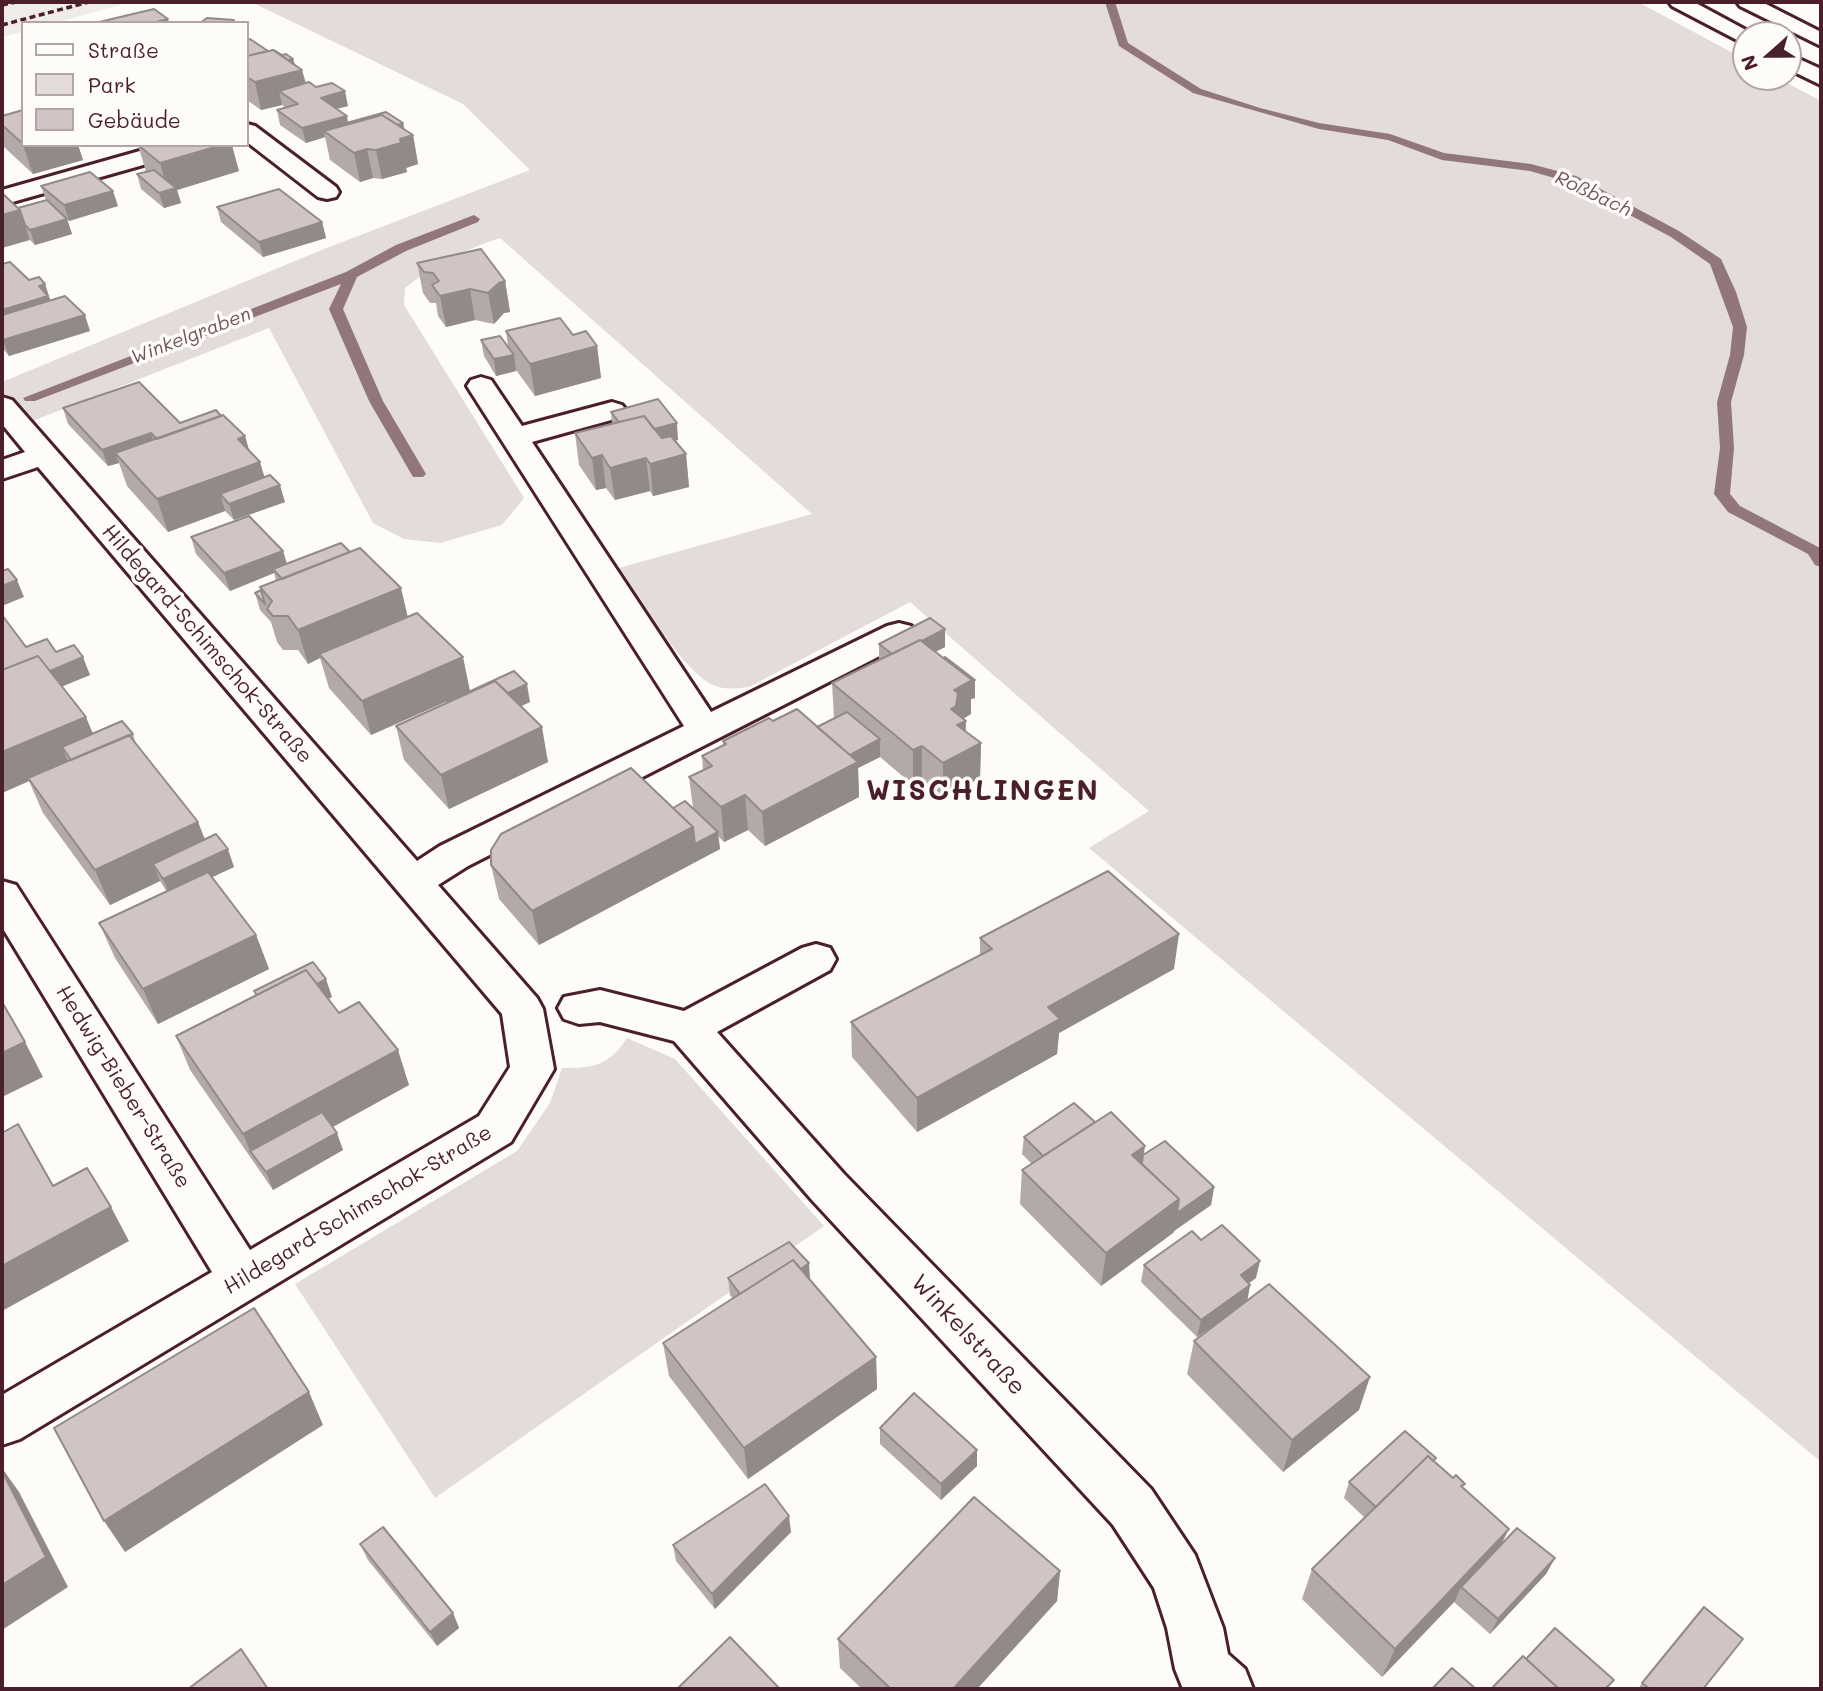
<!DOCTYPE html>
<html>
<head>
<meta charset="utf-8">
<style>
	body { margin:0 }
	#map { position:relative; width:1823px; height:1691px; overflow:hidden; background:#fdfcf7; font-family:Mali,sans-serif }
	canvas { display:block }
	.frame { position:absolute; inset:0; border:4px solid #4a1f2b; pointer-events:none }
	.legend { position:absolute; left:21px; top:21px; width:228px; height:126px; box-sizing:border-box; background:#fdfcf7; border:2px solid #b5a4a5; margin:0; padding:9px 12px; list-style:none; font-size:21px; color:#4a1f2b }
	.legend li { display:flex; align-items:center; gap:14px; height:35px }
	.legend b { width:35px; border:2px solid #b5a4a5 }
	.north { position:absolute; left:1732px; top:21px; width:70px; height:70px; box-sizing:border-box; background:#fdfcf7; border:2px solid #b5a4a5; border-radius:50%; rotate:249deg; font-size:19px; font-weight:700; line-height:28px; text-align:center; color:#4a1f2b }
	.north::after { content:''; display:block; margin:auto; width:24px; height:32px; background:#4a1f2b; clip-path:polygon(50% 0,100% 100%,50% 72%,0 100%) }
</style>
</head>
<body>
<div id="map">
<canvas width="1823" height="1691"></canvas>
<div class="frame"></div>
<ul class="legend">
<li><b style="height:9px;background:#fdfcf7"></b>Straße</li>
<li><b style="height:19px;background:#e3dcda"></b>Park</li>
<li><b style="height:19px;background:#d0c5c4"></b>Gebäude</li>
</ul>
<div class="north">N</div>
</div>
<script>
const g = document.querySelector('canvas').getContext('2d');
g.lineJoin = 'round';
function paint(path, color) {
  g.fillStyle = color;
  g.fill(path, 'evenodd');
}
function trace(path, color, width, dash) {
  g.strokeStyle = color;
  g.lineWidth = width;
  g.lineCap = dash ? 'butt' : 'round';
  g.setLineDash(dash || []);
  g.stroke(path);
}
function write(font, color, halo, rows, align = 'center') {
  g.font = font + ' Mali,sans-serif';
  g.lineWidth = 7;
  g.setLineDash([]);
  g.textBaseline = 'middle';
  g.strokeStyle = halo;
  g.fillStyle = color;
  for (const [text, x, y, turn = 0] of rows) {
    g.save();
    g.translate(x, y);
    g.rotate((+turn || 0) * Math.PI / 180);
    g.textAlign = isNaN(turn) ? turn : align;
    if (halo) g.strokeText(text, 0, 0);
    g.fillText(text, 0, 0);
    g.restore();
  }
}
paint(new Path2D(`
	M2,2H131L55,23H23V32L2,37Z`), '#f0ece8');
paint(new Path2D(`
	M251,2H1638L1746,60V77H1776L1821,101V1462L1089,848L1149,811L910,602L749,687C736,688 724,691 711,684C681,668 639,598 619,568L812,514L500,238C466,249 433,265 405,288L404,305L524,498L502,525L440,543L404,539L373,523L269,328L2,433V382L324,249L530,170L463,104Z
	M627,1038L675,1059L824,1226L435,1498L295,1284L517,1151L550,1103L562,1068C593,1068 609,1066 627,1038Z`), '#e3dcda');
paint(new Path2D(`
	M1105,2H1115L1128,43L1201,89L1260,108L1319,123L1390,134L1444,153L1531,164L1576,176L1679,231L1721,259L1736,292L1747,327L1744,355L1731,402L1734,448L1730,494L1740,506L1820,548L1821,567L1815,565L1808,554L1728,512L1714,494L1720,448L1717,402L1730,355L1733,327L1710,264L1671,237L1568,182L1530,171L1442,160L1388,140L1319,129L1193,93L1119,46Z
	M474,215L480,219L478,222L406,251L357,277L343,309L383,401L426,474L423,477H413L369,401L329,309L341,284L35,401H25L23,398L346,272L396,245Z`), '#91777b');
const minor = new Path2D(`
	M247,124L255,126L336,187L339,192L336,197L327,199L318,197L247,142Z
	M161,145H199L196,150L2,205V190Z
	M481,377L491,380L522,426L612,402L622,405L627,411L622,417L532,442L711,712L887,626L899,623L911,626L916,633L911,640L468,866L438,885L537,998L543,1009L554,1069L511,1142L20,1439L2,1445V1395L212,1272L2,927V881L16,885L250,1250L479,1116L510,1067L502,1014L38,467L2,479V460L25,452L2,424V397L12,400L417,861L440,846L684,726L467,386L471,380Z
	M816,944L830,948L836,959L830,970L717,1032L844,1174L1151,1489L1195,1555L1223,1628L1228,1654L1245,1669L1253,1689H1183L1175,1669L1167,1628L1154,1588L1113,1525L812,1200L674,1041L600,1022L579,1024L564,1019L558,1008L564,997L600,990L684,1011L802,948Z`);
const trunk = new Path2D(`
	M1669,2H1694L1755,35H1746V43L1739,41L1672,6Z
	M1737,2H1762L1821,32V46L1740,6Z
	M1788,54L1821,69V85L1788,69Z`);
trace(minor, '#4a1f2b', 6);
trace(trunk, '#4a1f2b', 6);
paint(minor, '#fdfcf7');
paint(trunk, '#fdfcf7');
trace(new Path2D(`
	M2,5L16,2
	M2,25L89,2`), '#4a1f2b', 3.5, [6, 3.5]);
paint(new Path2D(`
	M247,40L268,51L293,59L295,64L302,70L306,83L316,87L348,106L336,109L348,123H403L404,130L413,135L418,164L406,168L407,172L382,179L373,178L360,182L330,160L325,137L306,143L280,125L277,110L286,108L282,105L261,110L247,100Z
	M23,110V145H78L83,160L33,174L3,146L2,142V116Z
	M138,145L239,171L177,190L181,203L164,208L141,189L137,174L146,172Z
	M41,186L118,206L69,221L67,219L72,234L35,245L30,240L18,208L46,200Z
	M217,207L322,222L326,238L263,257L221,222Z
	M417,263L505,281L510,312L504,313L494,324L475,320L446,327L438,316L436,303H430L423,293Z
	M2,264L29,280L45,284L50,300L90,331L9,356L2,348Z
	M506,331L573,335L597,346L601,378L535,396L516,370V371L496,376L484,356L481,340L508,347Z
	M63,408L180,423L245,436L249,451L265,477L285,502L234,520L225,511L168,532L127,486L119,463L108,466L68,424Z
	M611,412L678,440H675L686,454L689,487L653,496L650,491L615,500L606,488L596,490L579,465L575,433L612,424Z
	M191,537L283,551L287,564L408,617L470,691L371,735L329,688L320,658L308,664L298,650H283L277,642L271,622L260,610L255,593L261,590L260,587L276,581L274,573L230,591L196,554Z
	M2,615L26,647L56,652L90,675L62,686L93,733L133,734L136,744L198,822L205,839L234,867L212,877L256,935L269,969L158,1024L115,958L99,923L167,892L160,881L110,905L43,813L29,781L2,793Z
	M945,629V647L935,652L975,680V698L971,699V714L963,719L965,731L981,743L980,778L943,798L922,780L913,785L880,757L858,768L859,797L765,846L748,830L724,842L718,836L720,849L539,945L499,899L491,865L673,808H693L689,777L703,770L702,756L723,745V741L773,721L817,727L834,718L832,683L879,660V644Z
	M530,702L521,706L548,762L449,809L404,760L396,726Z
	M980,938L1174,969L1059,1033L1057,1054L917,1132L852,1057L851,1022L980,956Z
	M254,991L332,997L328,999L339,1013L409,1085L333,1127L343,1150L273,1190L190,1070L176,1036L256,995Z
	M1095,1122L1143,1155L1214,1187L1211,1205L1174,1231L1173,1233L1101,1286L1020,1204L1022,1170L1032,1164L1022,1154L1024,1137Z
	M1201,1240L1256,1278L1249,1283L1250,1285L1247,1301L1359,1410L1283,1472L1187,1374L1194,1341L1226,1317L1197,1337L1141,1282L1144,1265Z
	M728,1278L810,1280L876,1357L877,1389L748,1479L669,1376L663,1343L733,1299L730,1295Z
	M880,1428L977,1466L941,1500L880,1444Z
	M1434,1461L1463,1488L1501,1545L1555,1558L1546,1574L1490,1634L1454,1602L1455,1601L1382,1677L1302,1599L1312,1569L1365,1518L1344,1498L1349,1482Z
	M791,1532L715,1609L676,1561L673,1545Z
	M360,1544L453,1613L459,1628L437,1646L368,1560Z
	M1060,1571L1057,1601L977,1689H862L840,1668L838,1639Z
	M1732,1654L1704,1689H1638L1642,1683Z`), '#b3a9a9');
paint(new Path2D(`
	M168,19L169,23H152Z
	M293,59L296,71L302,70L309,97L279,91L282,105L261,110L255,82L247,71Z
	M345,91L348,106L324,112L321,98Z
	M347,116L349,128L343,124L345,132L324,131L325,137L306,143L302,128Z
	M403,123L406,137L413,135L418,164L406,168L407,172L382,179L376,150L367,149L373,178L360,182L354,153L360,136Z
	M23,145H78L83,160L33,174Z
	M222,145H232L239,171L177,190L181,203L164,208L159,193L168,191L160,163Z
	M113,191L118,206L69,221L64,205Z
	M20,210L30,240L2,248V215Z
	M67,219L72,234L35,245L30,230Z
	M322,222L326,238L263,257L259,242Z
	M505,281L510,312L504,313L494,324L488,293L499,283Z
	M45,284L54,312L2,328V310L39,286Z
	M470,289L475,320L446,327L440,296Z
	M85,315L90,331L9,356L3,340Z
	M597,346L601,378L535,396L530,364Z
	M514,355L516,371L496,376L494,359Z
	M677,423L678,440L631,452L629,436Z
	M151,433L156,449L115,453L119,463L108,466L102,450Z
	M245,436L253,464L260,462L268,489L280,485L285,502L234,520L229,504L220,494L225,511L168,532L157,499L238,439Z
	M686,454L689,487L653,496L650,464Z
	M602,455L606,488L596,490L592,458Z
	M646,458L650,491L615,500L610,468Z
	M283,551L288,568L273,569L274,573L230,591L224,573Z
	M17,580L24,597L2,606V586Z
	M401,588L409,622L319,654L320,658L308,664L298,630Z
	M945,629V647L894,673V655Z
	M83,657L90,675L15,706L7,688Z
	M463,657L470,691L371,735L362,701Z
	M972,680H975V698L971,699V714L957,722L951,709L954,690Z
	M527,684L530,702L464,733L460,715Z
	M86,717L100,751L62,747L69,764L28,778L29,781L2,793V752Z
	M966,721L965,752L981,743L980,778L943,798V763L957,725Z
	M542,727L548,762L449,809L441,775Z
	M880,739V757L858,768L859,797L765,846L762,812L838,761Z
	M922,746V780L913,785V750Z
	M745,795L748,830L724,842L721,807Z
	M198,822L211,857L228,849L234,867L170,897L163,879L153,864L160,881L110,905L95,870Z
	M693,827L718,832L720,849L539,945L532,911Z
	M1179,934L1174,969L1059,1033L1057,1054L917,1132V1098L1048,1007Z
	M256,935L269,969L158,1024L143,989Z
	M326,979L332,997L274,1027L267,1009Z
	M25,1042L43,1077L2,1097V1053Z
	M398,1050L409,1085L261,1166L250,1151L243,1134Z
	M337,1133L343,1150L273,1190L266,1172Z
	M1145,1146L1140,1180L1132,1155Z
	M1214,1187L1211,1205L1174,1231L1173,1233L1101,1286L1106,1253L1179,1199Z
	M111,1207L129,1241L2,1311V1266Z
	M1260,1261L1256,1278L1237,1292L1241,1275Z
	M809,1263L810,1280L748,1304Z
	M1250,1285L1247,1302L1197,1337L1201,1320Z
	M876,1357L877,1389L748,1479L744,1448Z
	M1370,1377L1359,1410L1283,1472L1292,1440Z
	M309,1392L323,1425L125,1552L104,1521Z
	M977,1450V1466L941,1500V1484Z
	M2,1468L19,1492L68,1587L2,1630Z
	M789,1516L791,1532L715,1609L712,1594Z
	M1509,1529L1494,1559L1461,1587L1455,1601L1382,1677L1395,1649Z
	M1555,1558L1546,1574L1490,1634L1498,1619Z
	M1060,1571L1057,1601L977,1689H953Z
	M453,1613L459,1628L437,1646L430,1632Z`), '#928a89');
const building = new Path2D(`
	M154,9L168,19L152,23H95Z
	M207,18L234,20L231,23H200Z
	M250,39L268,51L247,56V40Z
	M273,50L302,70L255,82L247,77V56Z
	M274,50L282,55L286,54L293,59L288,60Z
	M309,82L316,87L332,83L345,91L321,98L347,116L302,128L277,110L298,104L279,91Z
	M23,110V144L2,125V116Z
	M386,112L403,123L398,125L382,115L345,125L343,124Z
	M382,115L413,135L400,139L401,143L376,150L367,149L354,153L324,131Z
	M138,145H222L160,163Z
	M154,170L176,188L159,193L137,174Z
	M90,172L113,191L64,205L41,186Z
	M279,189L322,222L259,242L217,207Z
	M2,193L20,210L2,215Z
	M47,200L67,219L30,230L25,225L20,210L18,208Z
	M481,249L505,281L499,283L488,293L470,289L440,296L432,285L439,281L433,273L424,272L417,263Z
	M10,262L29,280L39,277L45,284L39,286L48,296L2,310V264Z
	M65,296L85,315L3,340L2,338V315Z
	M560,318L573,335L586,331L597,346L530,364L506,331Z
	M500,336L514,355L494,359L481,340Z
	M139,382L180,423L216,410L221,416L157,439L151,433L102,450L63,408Z
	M658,399L677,423L654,429L644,416L619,422L611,412Z
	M223,415L245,436L238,439L260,462L157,499L115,453Z
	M644,416L662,438L671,436L686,454L650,464L646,458L610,468L602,455L592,458L575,433Z
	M270,475L280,485L229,504L220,494Z
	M249,516L283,551L224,573L191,537Z
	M341,543L350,552L282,579L273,569Z
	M360,548L401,588L298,630L288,616H273L267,609L272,601L260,587Z
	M8,569L17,580L2,586V571Z
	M261,590L265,604L255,593Z
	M417,613L463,657L362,701L319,654Z
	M2,615L26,647L47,639L56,652L74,645L83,657L50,671L38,656L2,670Z
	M930,618L945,629L922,641L920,640L892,654L879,644Z
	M920,640L972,680L954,690L958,693L956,706L951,709L966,721L957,725L981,743L943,763L922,746L913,750L832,683Z
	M38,656L86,717L2,752V670Z
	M945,657L975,680L972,682V680L944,658Z
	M514,671L527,684L508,693L495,681L447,702Z
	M495,681L542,727L441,775L396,726Z
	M797,709L858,762L762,812L745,795L721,807L689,777L712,766L702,756L726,744L723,741L769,718L773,721Z
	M847,712L880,739L850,755L817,727Z
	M122,721L133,734L71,760L62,747Z
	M129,735L198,822L95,870L28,778Z
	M631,768L693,827L532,911L491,865V850L501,834Z
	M685,801L718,832L695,844L693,827L673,808Z
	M216,834L228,849L163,879L153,864Z
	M1108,871L1179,934L1048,1007L1060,1019L917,1098L851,1022L992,949L980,938Z
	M208,872L256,935L143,989L99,923Z
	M313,962L326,979L317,984L306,970L257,995L254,991Z
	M306,970L339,1013L359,1002L398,1050L243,1134L176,1036Z
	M2,1002L25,1042L2,1053Z
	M1074,1103L1095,1122L1043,1156L1024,1137Z
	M322,1112L337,1133L266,1172L250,1151Z
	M1111,1112L1145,1146L1132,1155L1179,1199L1106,1253L1022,1170Z
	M18,1124L53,1186L87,1168L111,1207L2,1266V1133Z
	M1165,1141L1214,1187L1177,1213L1179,1199L1141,1163L1142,1162L1143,1155Z
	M1222,1225L1260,1261L1241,1275L1250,1285L1201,1320L1144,1265L1192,1231L1201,1240Z
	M789,1242L809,1263L801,1269L793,1260L740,1294L728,1278Z
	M793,1260L876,1357L744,1448L663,1343Z
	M1269,1284L1370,1377L1292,1440L1194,1341Z
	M254,1308L309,1392L104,1521L54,1428Z
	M914,1393L977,1450L941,1484L880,1428Z
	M1405,1431L1436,1458L1433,1461L1428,1456L1376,1507L1349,1482Z
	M1428,1456L1453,1478L1456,1475L1465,1484L1461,1486L1509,1529L1395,1649L1312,1569Z
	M2,1471L46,1557L2,1585Z
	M765,1484L789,1516L712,1594L673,1545Z
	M974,1497L1060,1571L953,1689H891L838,1639Z
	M383,1527L453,1613L430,1632L360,1544Z
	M1517,1528L1555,1558L1498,1619L1461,1587Z
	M1704,1607L1743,1639L1703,1689H1650L1642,1683Z
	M1555,1628L1614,1680L1605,1689H1559L1526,1659Z
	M730,1637L780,1689H677Z
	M241,1649L268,1689H188Z
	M1523,1656L1559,1689H1491Z
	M1452,1668L1476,1689H1432Z`);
paint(building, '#d0c5c4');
trace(building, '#928a89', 2);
write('italic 19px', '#73525a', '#fdfcf7', [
	["Roßbach",1593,194,25],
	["Winkelgraben",191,336,-21]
]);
write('21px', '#4a1f2b', '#fdfcf7', [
	["Hildegard-Schimschok-Straße",207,644,49],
	["Hedwig-Bieber-Straße",123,1087,58],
	["Hildegard-Schimschok-Straße",358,1210,-31]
]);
write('24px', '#4a1f2b', '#fdfcf7', [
	["Winkelstraße",968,1335,47]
]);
g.letterSpacing = '2px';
write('bold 28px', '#4a1f2b', '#fdfcf7', [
	["WISCHLINGEN",983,791]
]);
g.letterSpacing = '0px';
</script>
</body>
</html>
